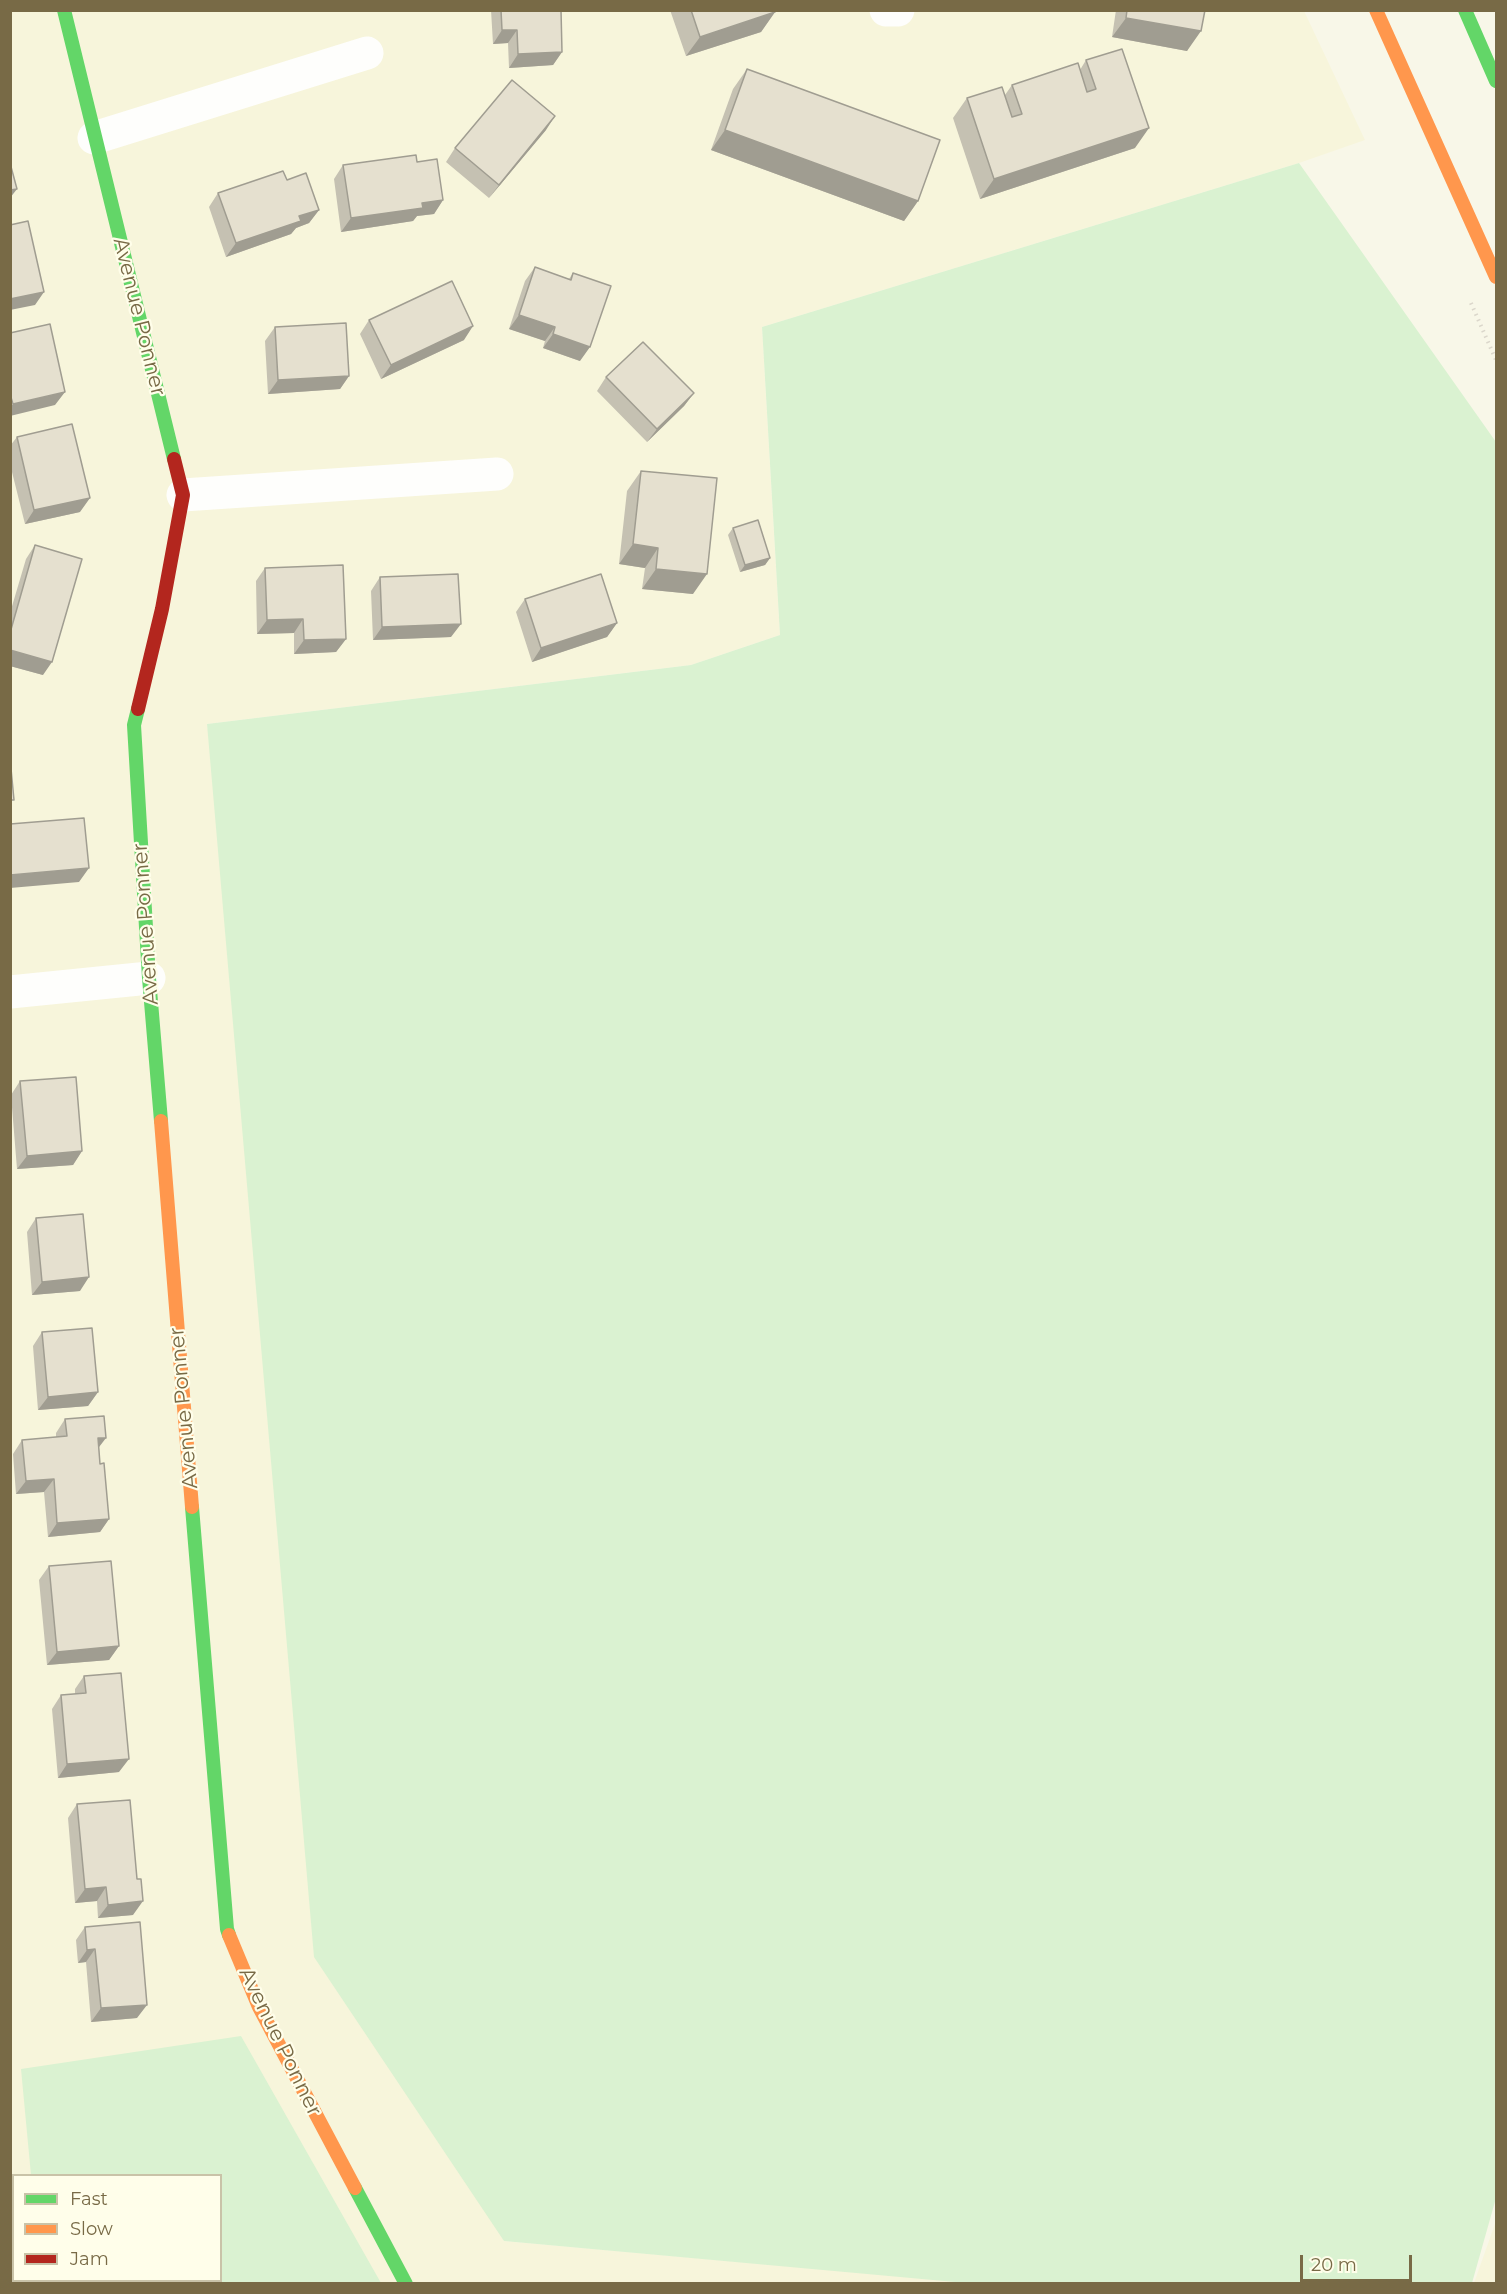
<!DOCTYPE html>
<html>
<head>
<meta charset="utf-8">
<style>
	body { margin:0 }
	#map { position:relative; width:1507px; height:2294px; overflow:hidden; background:#f8f7e8; font-family:Montserrat,sans-serif }
	canvas { display:block }
	.frame { position:absolute; inset:0; border:12px solid #786a46; pointer-events:none }
	.legend { position:absolute; left:12px; top:2174px; width:210px; height:108px; box-sizing:border-box; background:#fffeea; border:2px solid #c9c3a8; margin:0; padding:8px 10px; list-style:none; font-size:18px; color:#786a46 }
	.legend li { display:flex; align-items:center; gap:12px; height:30px }
	.legend b { width:30px; border:2px solid #c9c3a8 }
	.scale { position:absolute; left:1300px; top:2255px; width:112px; height:27px; box-sizing:border-box; border:3px solid #786a46; border-top:0; padding-left:8px; font-size:18px; line-height:21px; white-space:nowrap; color:#786a46; -webkit-text-stroke:4px #fffeea; paint-order:stroke }
</style>
</head>
<body>
<div id="map">
<canvas width="1507" height="2294"></canvas>
<div class="frame"></div>
<ul class="legend">
<li><b style="height:8px;background:#63d668"></b>Fast</li>
<li><b style="height:8px;background:#ff974d"></b>Slow</li>
<li><b style="height:8px;background:#b3261e"></b>Jam</li>
</ul>
<div class="scale">20 m</div>
</div>
<script>
const g = document.querySelector('canvas').getContext('2d');
g.lineJoin = 'round';
function paint(path, color) {
  g.fillStyle = color;
  g.fill(path, 'evenodd');
}
function trace(path, color, width, dash) {
  g.strokeStyle = color;
  g.lineWidth = width;
  g.lineCap = dash ? 'butt' : 'round';
  g.setLineDash(dash || []);
  g.stroke(path);
}
function write(font, color, halo, rows, align = 'center') {
  g.font = font + ' Montserrat,sans-serif';
  g.lineWidth = 4.5;
  g.setLineDash([]);
  g.textBaseline = 'middle';
  g.strokeStyle = halo;
  g.fillStyle = color;
  for (const [text, x, y, turn = 0] of rows) {
    g.save();
    g.translate(x, y);
    g.rotate((+turn || 0) * Math.PI / 180);
    g.textAlign = isNaN(turn) ? turn : align;
    if (halo) g.strokeText(text, 0, 0);
    g.fillText(text, 0, 0);
    g.restore();
  }
}
paint(new Path2D(`
	M11,11H1304L1365,140L1299,163L762,327L780,635L691,665L207,724L504,2241L977,2283L11,2284ZM14,2176H220V2280H14Z
	M1496,2221V2283H1474Z`), '#f7f5db');
paint(new Path2D(`
	M1299,163L1496,442V2198L1472,2283L977,2284L504,2241L314,1957L207,724L691,665L780,635L762,327Z
	M241,2036L381,2283H72L69,2281L220,2280V2176L31,2175L21,2069Z`), '#daf2d1');
trace(new Path2D(`
	M1471,303L1496,360`), '#dbd7cb', 4, [1.5, 4.5]);
trace(new Path2D(`
	M886,10H898
	M94,138L367,53
	M183,495L497,474
	M10,992L149,978`), '#fefefc', 33);
trace(new Path2D(`
	M64,10L174,459
	M1465,10L1496,81
	M138,709L134,725L149,978L161,1121
	M192,1507L227,1929L229,1935
	M355,2188L406,2284`), '#63d668', 14);
trace(new Path2D(`
	M1376,10L1496,277
	M161,1121L192,1507
	M229,1935L259,2007L355,2188`), '#ff974d', 14);
trace(new Path2D(`
	M138,709L162,609L183,495L174,459`), '#b3261e', 14);
paint(new Path2D(`
	M491,10H561L562,52L553,65L509,68L508,43L493,44Z
	M670,10H774L775,12L761,32L686,56Z
	M1116,10H1205L1187,51L1112,37Z
	M1086,60L1135,148L980,199L953,118L967,98L1005,95L1012,85L1080,70Z
	M747,69L918,201L904,221L711,150L733,89Z
	M546,130L489,198L446,162L455,148Z
	M417,162L443,200L434,214L417,216L413,221L341,232L334,179L343,165Z
	M287,180L319,210L309,223L296,228L291,234L226,257L209,207L218,193Z
	M535,267L569,279L573,273L580,361L543,348L545,341L509,329L525,281Z
	M369,320L464,340L381,379L360,334Z
	M275,327L349,376L340,389L268,394L265,341Z
	M606,377L694,393L684,406L647,442L597,391Z
	M17,437L80,512L25,524L10,464V446Z
	M641,471L693,594L642,589L645,568L619,564L627,491Z
	M733,528L770,558L765,565L740,572L728,535Z
	M35,545L43,675L10,666V613L26,559Z
	M265,568L346,639L336,652L294,654V633L257,634L256,581Z
	M380,577L451,637L373,640L371,591Z
	M525,599L617,623L607,637L532,662L516,612Z
	M20,1081L82,1151L73,1165L17,1169L11,1095Z
	M36,1218L80,1291L32,1295L27,1232Z
	M42,1332L98,1392L88,1406L38,1410L33,1346Z
	M65,1419L99,1448L100,1464L109,1519L100,1532L48,1537L44,1492L16,1494L13,1454L22,1440L56,1437V1433Z
	M49,1566L119,1646L109,1660L47,1665L39,1580Z
	M84,1676L119,1772L58,1778L52,1709L61,1695L75,1694V1689Z
	M77,1804L133,1915L98,1918L97,1901L75,1903L68,1818Z
	M85,1927L137,2018L91,2022L86,1962L78,1963L76,1940Z`), '#c5c1b2');
paint(new Path2D(`
	M775,12L761,32L686,56L700,37Z
	M1126,18L1201,31L1187,51L1112,37Z
	M502,30H517L508,43L493,44Z
	M562,52L553,65L509,68L518,54Z
	M555,116L546,130L489,198L499,185Z
	M1149,128L1135,148L980,199L994,179Z
	M725,130L918,201L904,221L711,150Z
	M17,189L10,198V190Z
	M443,200L434,214L417,216L413,221L341,232L351,218L422,203Z
	M319,210L309,223L296,228L291,234L226,257L236,243L299,216Z
	M44,292L35,305L10,310V299Z
	M519,315L555,327L545,341L509,329Z
	M473,326L464,340L381,379L391,365Z
	M553,334L590,347L580,361L543,348Z
	M349,376L340,389L268,394L278,380Z
	M65,392L55,405L10,416V407L13,404Z
	M694,393L684,406L647,442L657,429Z
	M90,498L80,512L25,524L34,510Z
	M633,544L658,548L645,568L619,564Z
	M770,558L765,565L740,572L745,565Z
	M656,569L707,574L693,594L642,589Z
	M303,619L294,633L257,634L267,620Z
	M617,623L607,637L532,662L541,648Z
	M461,624L451,637L373,640L382,627Z
	M346,639L336,652L294,654L304,640Z
	M10,650L52,662L43,675L10,666Z
	M89,868L79,882L10,888V875Z
	M82,1151L73,1165L17,1169L27,1156Z
	M89,1277L80,1291L32,1295L42,1282Z
	M98,1392L88,1406L38,1410L48,1397Z
	M98,1438H106L96,1451Z
	M54,1479L44,1492L16,1494L26,1481Z
	M109,1519L100,1532L48,1537L57,1523Z
	M119,1646L109,1660L47,1665L57,1652Z
	M129,1759L119,1772L58,1778L67,1764Z
	M106,1887L97,1901L75,1903L85,1889Z
	M143,1901L133,1915L98,1918L108,1905Z
	M95,1949L86,1962L78,1963L87,1950Z
	M147,2005L137,2018L91,2022L101,2008Z`), '#a09d91');
const building = new Path2D(`
	M501,10H561L562,52L518,54L517,30H502Z
	M691,10H774L775,12L700,37Z
	M1127,10H1205L1201,31L1126,18Z
	M1122,49L1149,128L994,179L967,98L1002,87L1012,117L1022,114L1012,85L1078,63L1087,92L1096,89L1086,60Z
	M747,69L940,140L918,201L725,130Z
	M512,80L555,116L499,185L455,148Z
	M416,155L417,162L437,159L443,200L422,203L423,208L351,218L343,165Z
	M10,163L17,189L10,190Z
	M283,171L287,180L306,173L319,210L299,216L301,221L236,243L218,193Z
	M28,221L44,292L10,299V225Z
	M535,267L571,280L573,273L611,286L590,347L553,334L555,327L519,315Z
	M452,281L473,326L391,365L369,320Z
	M346,323L349,376L278,380L275,327Z
	M50,324L65,392L13,404L10,394V333Z
	M643,342L694,393L657,429L606,377Z
	M72,424L90,498L34,510L17,437Z
	M641,471L717,478L707,574L656,569L658,548L633,544Z
	M758,520L770,558L745,565L733,528Z
	M35,545L82,559L52,662L10,650V633Z
	M343,565L346,639L304,640L303,619L267,620L265,568Z
	M458,574L461,624L382,627L380,577Z
	M601,574L617,623L541,648L525,599Z
	M10,758L14,800H10Z
	M84,818L89,868L10,875V824Z
	M76,1077L82,1151L27,1156L20,1081Z
	M83,1214L89,1277L42,1282L36,1218Z
	M92,1328L98,1392L48,1397L42,1332Z
	M104,1416L106,1438H98L100,1464L104,1463L109,1519L57,1523L54,1479L26,1481L22,1440L67,1436L65,1419Z
	M111,1561L119,1646L57,1652L49,1566Z
	M121,1673L129,1759L67,1764L61,1695L86,1693L84,1676Z
	M130,1800L137,1879H141L143,1901L108,1905L106,1887L85,1889L77,1804Z
	M140,1922L147,2005L101,2008L95,1949L87,1950L85,1927Z`);
paint(building, '#e5e0cf');
trace(building, '#a09d91', 1.5);
write('21px', '#786a46', '#fffeea', [
	["Avenue Ponner",139,317,76],
	["Avenue Ponner",146,924,-94],
	["Avenue Ponner",184,1408,-95],
	["Avenue Ponner",280,2042,64]
]);
</script>
</body>
</html>
